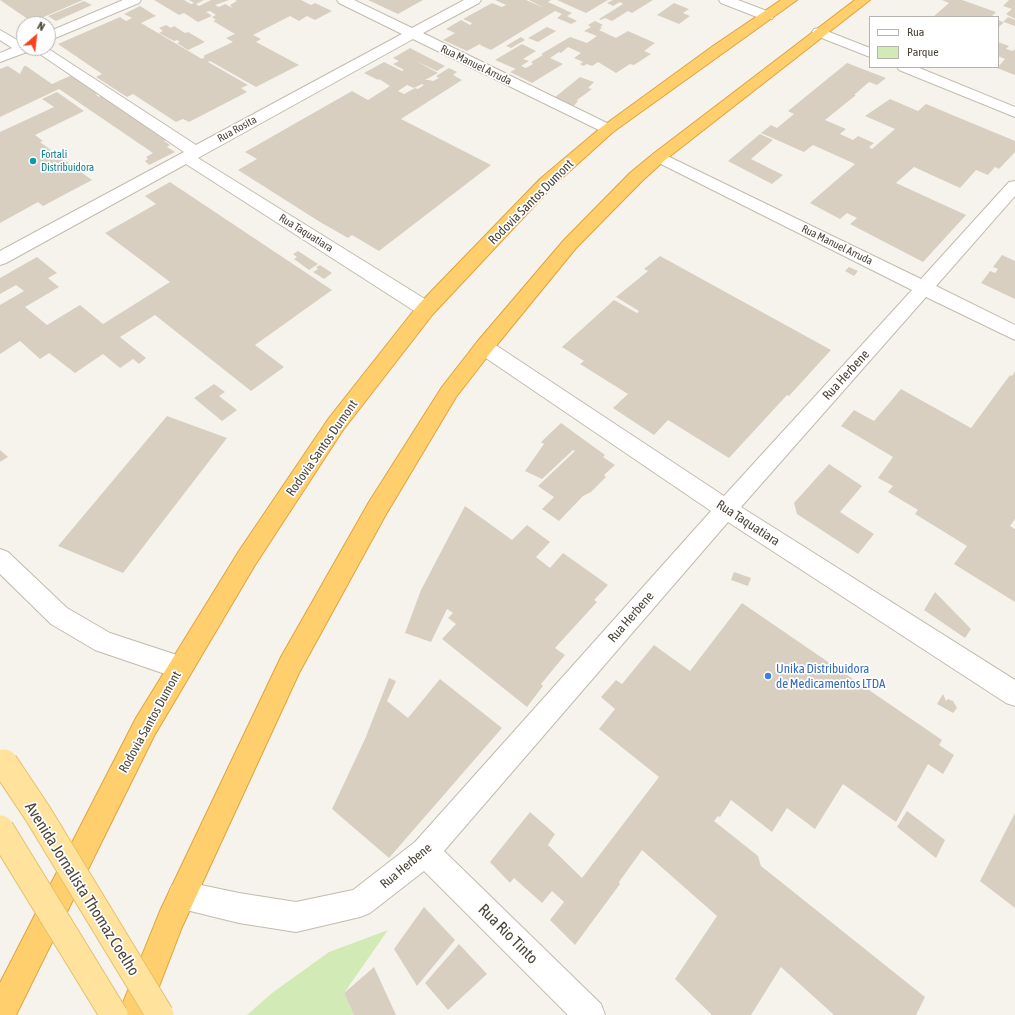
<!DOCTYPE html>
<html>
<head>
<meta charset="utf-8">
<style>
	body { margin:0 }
	#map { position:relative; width:1015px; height:1015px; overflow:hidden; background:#f6f3ec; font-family:"Asap Condensed",sans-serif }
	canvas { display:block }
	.legend { position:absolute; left:869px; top:16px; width:130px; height:52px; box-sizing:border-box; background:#fff; border:1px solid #b7b4b0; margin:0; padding:5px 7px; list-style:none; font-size:12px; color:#4b4439 }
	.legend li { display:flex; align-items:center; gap:8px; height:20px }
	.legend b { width:20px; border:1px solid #b7b4b0 }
	.north { position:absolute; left:16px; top:16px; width:40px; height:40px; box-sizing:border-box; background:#fff; border:1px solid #b7b4b0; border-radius:50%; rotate:28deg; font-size:11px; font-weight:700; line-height:16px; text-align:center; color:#4b4439 }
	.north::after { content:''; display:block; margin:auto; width:14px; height:18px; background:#fc3f1d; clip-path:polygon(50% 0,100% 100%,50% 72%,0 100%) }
</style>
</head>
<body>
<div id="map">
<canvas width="1015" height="1015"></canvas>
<ul class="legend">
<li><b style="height:5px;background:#fff"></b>Rua</li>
<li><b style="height:11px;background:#d2eab5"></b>Parque</li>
</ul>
<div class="north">N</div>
</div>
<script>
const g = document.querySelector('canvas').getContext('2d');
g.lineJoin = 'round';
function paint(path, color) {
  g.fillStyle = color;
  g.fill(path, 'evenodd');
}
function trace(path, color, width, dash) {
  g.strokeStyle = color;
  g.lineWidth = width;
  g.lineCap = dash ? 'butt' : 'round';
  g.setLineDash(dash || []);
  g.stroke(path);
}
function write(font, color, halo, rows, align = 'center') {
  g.font = font + ' "Asap Condensed",sans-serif';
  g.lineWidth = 3.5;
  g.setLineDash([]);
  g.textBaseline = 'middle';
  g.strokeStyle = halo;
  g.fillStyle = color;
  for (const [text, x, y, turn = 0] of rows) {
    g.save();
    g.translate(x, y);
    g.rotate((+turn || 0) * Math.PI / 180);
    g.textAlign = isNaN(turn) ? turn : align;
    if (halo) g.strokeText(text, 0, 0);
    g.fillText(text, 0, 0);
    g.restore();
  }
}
paint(new Path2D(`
	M388,930L344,993L354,1015H247L272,993L329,952Z`), '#d2eab5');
paint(new Path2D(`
	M0,0H83L32,22Z
	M154,0H184L191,4L194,3L189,0H204L196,4L199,6L211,0H229L215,5L219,7L225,4L233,8L230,5L237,1L235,0H301L311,5L315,3L332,11L315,20L307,16L299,21L290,16L253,35L261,39L256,42L299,65L256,87L210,61L208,62L248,85L241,88L247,92L189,122L183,119L176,122L133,94L127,97L96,77L102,74L58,44L120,17L126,21L132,18L124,14L140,6L156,16L141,23L202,59L205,57L203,56L233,42L226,38L235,34L213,21L216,20L212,17L216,15L210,11L206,12L212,16L198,22L184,13L179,15Z
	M368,0H423L398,14Z
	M495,0H526L544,8L529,0H551L548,2L572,13L567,16L577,21L571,24L557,18L562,14L555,11L491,50L480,45L481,44H480L467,51L443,40L455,33L446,29L461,20L470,25L472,23L463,19L492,3L502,7L506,5Z
	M557,0H608L586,13Z
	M613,0H653L632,13L628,11L612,21L605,18L601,20L599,19L623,4L620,2L613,6L607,3Z
	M942,0H962L996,12L991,17H933L949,3Z
	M1009,0H1015V19L1006,14L1012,9L1003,6Z
	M84,1L92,5L56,21L48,16Z
	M674,3L689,9L683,13L690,16L679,24L657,15Z
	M1008,17L1015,20V26L1004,22L998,28V20L1003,22Z
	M595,21L603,25L600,27L602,28L599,30L616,38L628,31L655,43L644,51L651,54L634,65L630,64L616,73L598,62L592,66L587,64L583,66L580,64L583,62L574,58L581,53L568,47L561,53L559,52L550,58L563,64L532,83L510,72L516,69L495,60L522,44L536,51L523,59L529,61L521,66L526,68L533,64L531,62L543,55L541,54L570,37L587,43L597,36L584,31L591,27L588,25Z
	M166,25L171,28L174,26L185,33L188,32L205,42L188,50L177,43L180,42L177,40L174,41L159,33L163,31L159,28Z
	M547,27L556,31L538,42L528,38Z
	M521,37L525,40L511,48L506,46Z
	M998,42L1009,46L1006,49L1013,51L1015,49V75L994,67H998L1005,59L998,56Z
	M410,48L445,66L437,71L416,61L438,73L425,80H429L433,81L439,78L436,76L449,68L457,72L453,75L462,80L401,119L491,165L379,251L352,235L348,238L320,222L238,170L257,159L245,152L352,91L368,100L390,86L379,79L378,80L364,73L384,62L402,71L404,70L393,64L399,61L393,58ZM422,84L424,85L418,89L415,88L404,94L398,91L407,85L414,88Z
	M847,63L886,78L877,85L869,82L854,95H856L825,120L846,129L840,134L853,140L858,136L874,143L869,147L872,149L895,129L865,116L890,99L918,111L926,104L1015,141V152L999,169L995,167L988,175L976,170L960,188L914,167L896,183L966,215L923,262L850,224L857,218L847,213L840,219L810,203L855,164L813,145L804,152L761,133L771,125L777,128L794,114L788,111Z
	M8,66L20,74L24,66H26L52,84L72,75L100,92L96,95L99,97L103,94L168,139L164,141L170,145L167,147L175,152L149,165L145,161L148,159L146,157L153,153L59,89L0,117V69Z
	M580,77L594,82L588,88L592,89L577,100L578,101L573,107L554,98Z
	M57,92L84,111L35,135L43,141L40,142L92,180L43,206L38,202L0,223V132L54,107L42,99Z
	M760,134L773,140L751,159L783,175L772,184L728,161Z
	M170,182L332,290L255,345L284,367L251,391L155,315L120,337L146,358L139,364L133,359L120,368L103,354L75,373L49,353L40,359L20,341L0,354V305L24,291L16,285L0,294V278L37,257L57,273L48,278L59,287L25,307L47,325L80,305L103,324L170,282L105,233L156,204L145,196Z
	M298,251L318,264L309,270L294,259L297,257L293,254Z
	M1002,255L1015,261V299L981,283L990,271L995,273L998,269L993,267Z
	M660,256L831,350L789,396L787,395L729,458L668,420L654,435L613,408L628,394L580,364L584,361L562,347L614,300L637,313L639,311L616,297L648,271L644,269Z
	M320,265L332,273L324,279L313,272L318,269L316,267Z
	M849,267L858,271L854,276L845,271Z
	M1015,371V519L1010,526L1015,529V602L954,564L967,546L915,514L918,510L888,492L893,486L878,478L893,457L841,426L854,410L874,421L901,389L971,428L1010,375L1012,376Z
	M214,384L225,392L219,396L237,410L222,421L194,398Z
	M167,416L227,438L123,573L58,546Z
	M561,423L605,455L603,457L615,465L604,475L606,477L591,492L583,496L559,521L542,509L554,497L538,486L575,451L573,450L542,479L525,471L544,444L541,442Z
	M0,450L8,457L0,462Z
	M829,464L862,486L840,512L874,534L858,554L797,514L794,503Z
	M465,506L512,540L527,525L550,542L536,557L550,568L563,553L608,585L594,600L597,602L555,648L565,655L541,684L543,686L527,707L442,639L456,624L448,618L453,613L447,609L431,642L405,633L421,590Z
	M734,572L751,578L748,586L731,580Z
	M935,592L971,629L965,638L924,610Z
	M742,603L942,740L939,745L954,755L943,774L928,764L896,822L843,784L815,829L787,808L772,832L731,800L720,817L718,816L714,821L758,856L761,866L925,997L916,1015H834L781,967L751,1015H712L675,979L717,916L642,850L619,882L620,884L575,945L550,920L564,902L552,891L542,903L514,878L510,883L490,862L530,812L555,834L548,845L582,878L659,777L599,729L615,709L601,697L616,680L622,684L654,645L690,671Z
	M389,678L396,681L387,701L408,718L440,679L502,728L389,858L332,809L365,739Z
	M943,694L946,701L948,699L953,701L957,708L953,713L937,704Z
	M907,811L945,840L936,858L897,827Z
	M1015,813V908L980,881Z
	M424,907L455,940L417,986L394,949Z
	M459,944L487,974L448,1010L425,983Z
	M374,967L396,1015H354L344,993Z`), '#d8cfc1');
const minor = new Path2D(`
	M123,0H141L139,3L48,41V32Z
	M337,0H354L412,28L464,0H481L479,3L423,33L613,126L616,129L613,132H603L413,39L198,158L433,304L435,309L433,314L426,316L419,314L186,164L6,263L0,265V251L184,152L31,48H47L196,145L402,34L339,3Z
	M719,0H738L772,13L774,16L772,19H762L721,3Z
	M819,28L870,48V57L814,35L812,32L814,29Z
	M0,30L24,44V48H31L27,52L0,62V53L12,48L0,40Z
	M897,67H917L1015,107V117L899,70Z
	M659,152L921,279L1009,182L1015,181V196L936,286L1015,325V340L926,297L741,507L1015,680V706L1006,703L728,522L444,851L601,1004L605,1015H568L424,871L370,913L360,917L296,932L239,923L182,909L172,905L168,895L172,885L182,881L239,893L296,902L353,890L415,842L711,511L477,352L474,347L477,342L484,340L491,342L724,496L912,290L653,160L651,157L653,154Z
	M0,549L8,552L67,608L110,633L189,659L192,667L189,675L180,679L95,650L51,624L0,574Z`);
const highway = new Path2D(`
	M781,0H797L613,132L552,187L433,314L343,430L255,565L154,736L16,1015H0V983L136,718L239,551L329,418L419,304L540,179L603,126L713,46Z
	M855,0H870L665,160L642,181L576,248L491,352L456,397L385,516L299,673L182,927L148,1015H118L160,911L281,657L369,502L442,387L477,342L564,240L630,173L653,154Z`);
trace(minor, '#c2bbae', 2);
trace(highway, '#e0a43c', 2);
paint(minor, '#fff');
paint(highway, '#ffcf6e');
const majorBridge = new Path2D(`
	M4,763L38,814L160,1015
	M0,829L114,1015`);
trace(majorBridge, '#e6c16a', 29, []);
trace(majorBridge, '#ffe39c', 27);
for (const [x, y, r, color] of [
	[33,161,4,"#0f9aa8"],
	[768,676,4,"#3f7fe0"]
]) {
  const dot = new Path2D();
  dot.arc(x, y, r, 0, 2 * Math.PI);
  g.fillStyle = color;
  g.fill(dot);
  trace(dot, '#fff', 1.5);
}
write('11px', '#4b4439', '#fff', [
	["Rua Manuel Arruda",476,65,26],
	["Rua Rosita",237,129,-29],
	["Rua Taquatiara",306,233,32],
	["Rua Manuel Arruda",837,245,26]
]);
write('11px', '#0d838f', '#fff', [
	["Fortali",41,155],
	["Distribuidora",41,168]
], 'left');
write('13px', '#4b4439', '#fff', [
	["Rodovia Santos Dumont",531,202,-45],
	["Rua Herbene",846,375,-48],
	["Rodovia Santos Dumont",322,448,-55],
	["Rua Taquatiara",748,523,33],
	["Rua Herbene",631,617,-49],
	["Rodovia Santos Dumont",150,722,-61],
	["Rua Herbene",406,866,-40]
]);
write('13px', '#366cbe', '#fff', [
	["Unika Distribuidora",776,669],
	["de Medicamentos LTDA",776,684]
], 'left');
write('16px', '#4b4439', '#fff', [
	["Avenida Jornalista Thomaz Coelho",82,889,58],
	["Rua Rio Tinto",508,934,45]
]);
</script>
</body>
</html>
